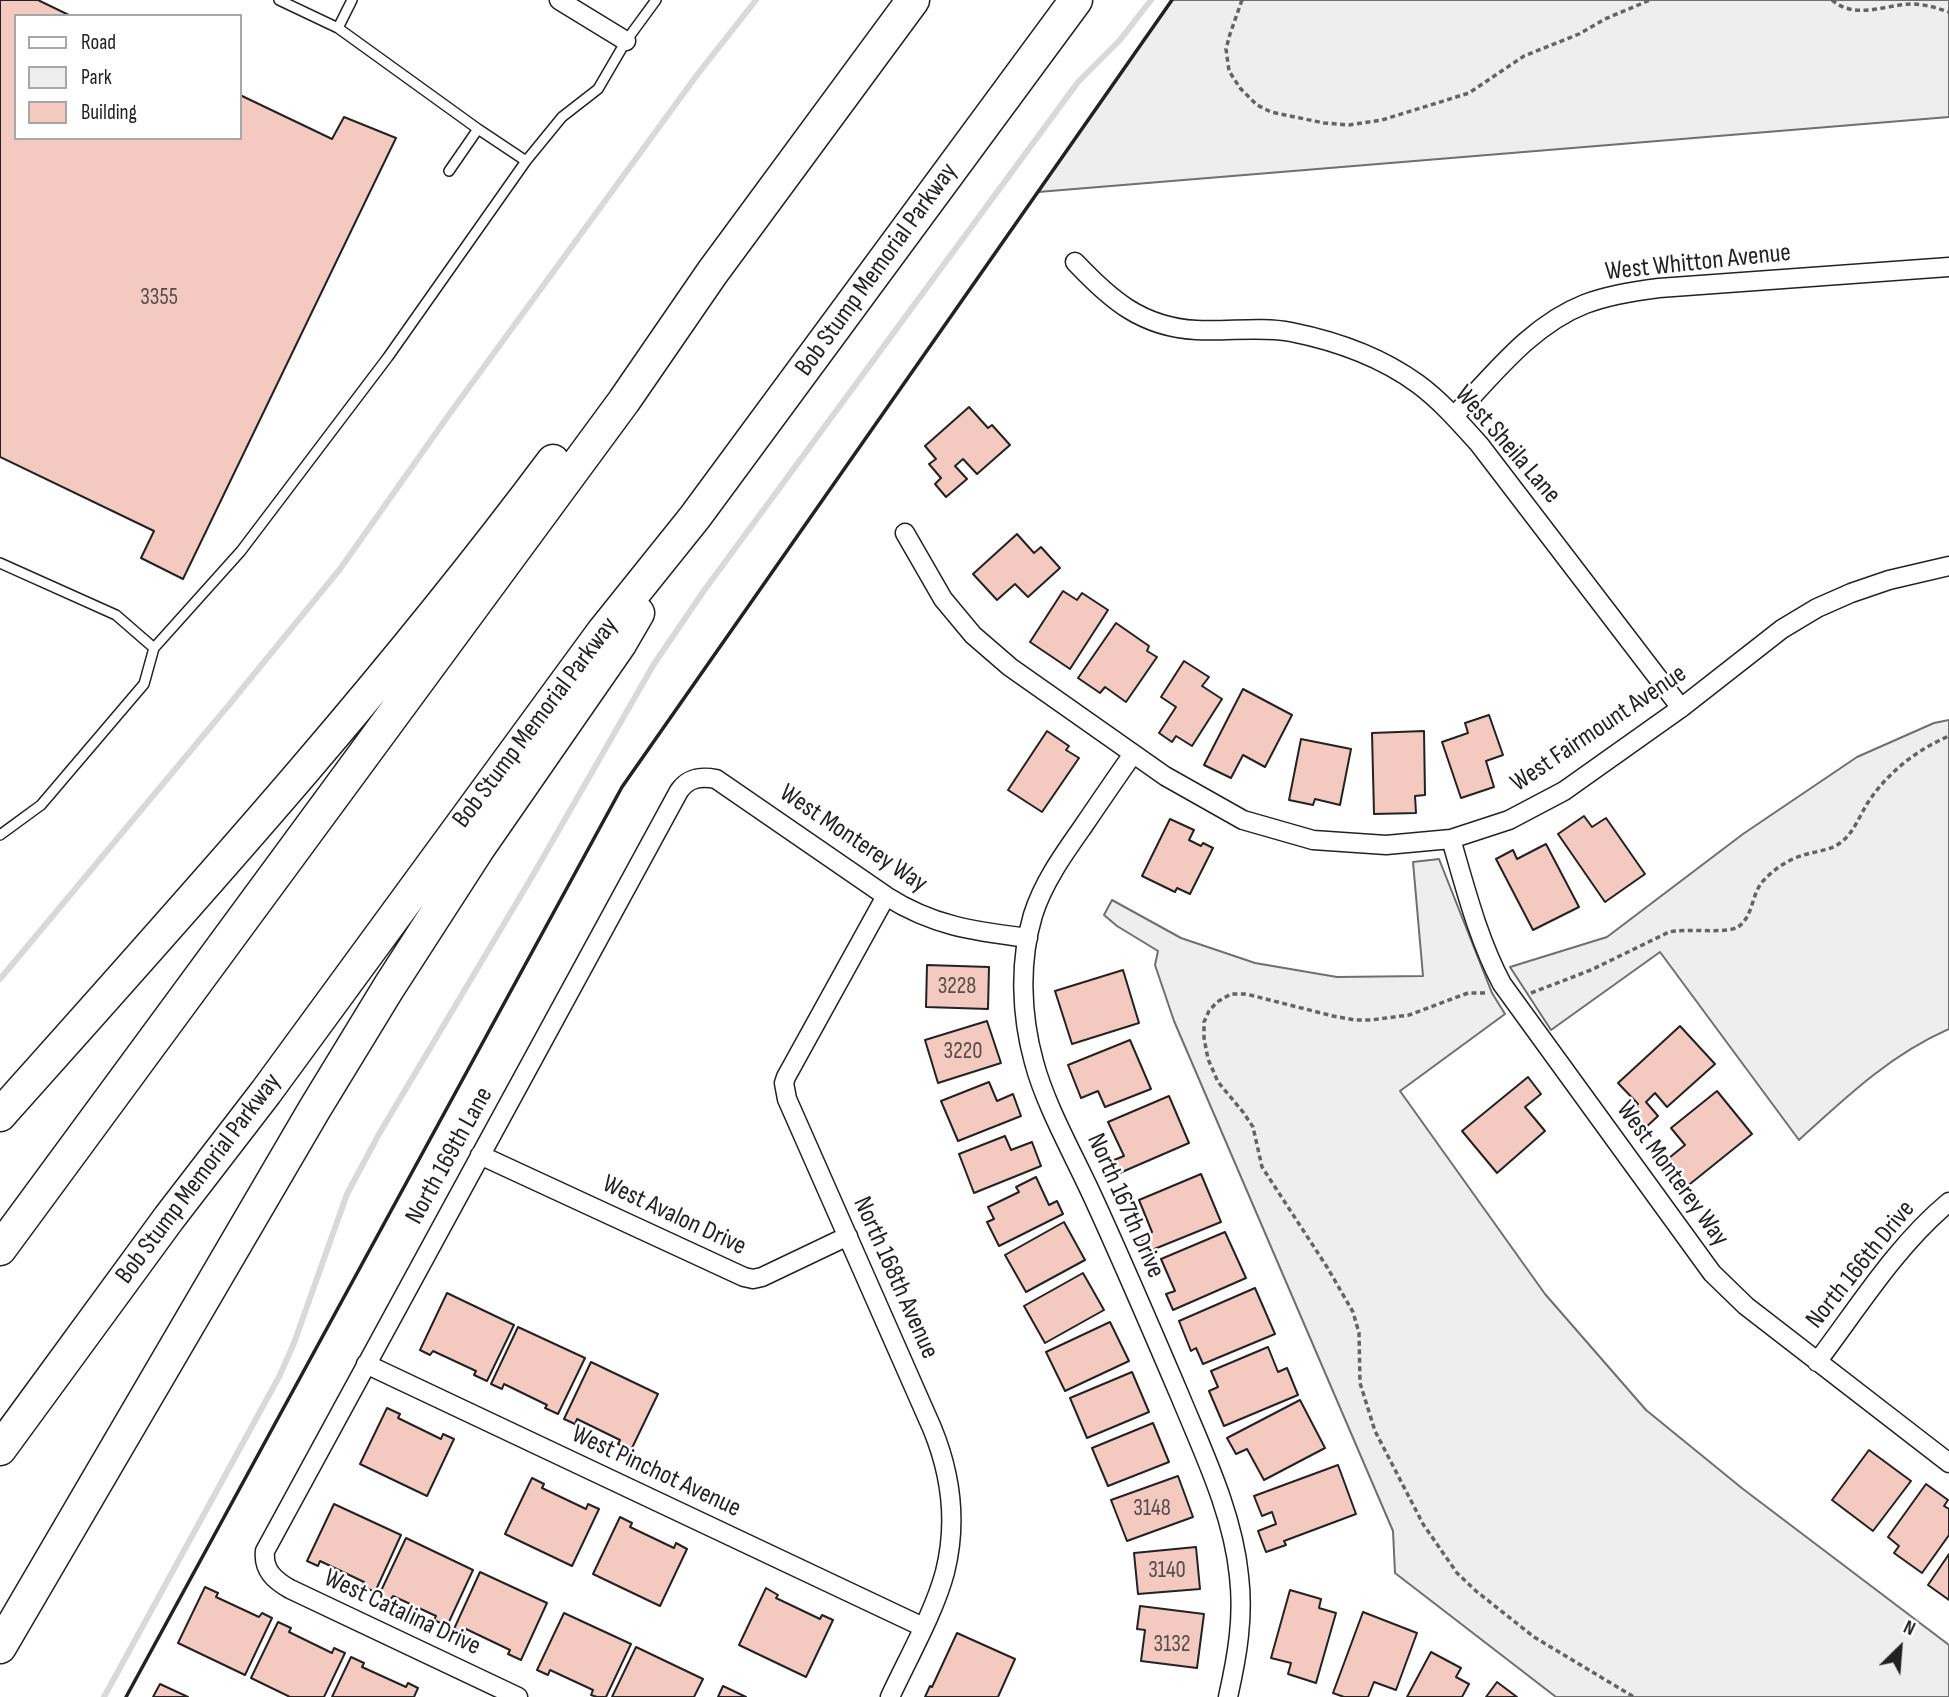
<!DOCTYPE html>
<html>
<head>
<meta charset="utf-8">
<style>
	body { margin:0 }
	#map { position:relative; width:1949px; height:1697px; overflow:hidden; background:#fff; font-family:"Sofia Sans Condensed",sans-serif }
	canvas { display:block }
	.legend { position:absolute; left:14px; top:14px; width:228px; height:126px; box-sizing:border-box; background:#fff; border:2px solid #a7a7a7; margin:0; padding:9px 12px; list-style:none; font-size:21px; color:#222 }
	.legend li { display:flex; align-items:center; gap:14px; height:35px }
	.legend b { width:35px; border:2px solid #a7a7a7 }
	.north { position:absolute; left:1865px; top:1613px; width:70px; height:70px; -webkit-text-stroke:5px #fff; paint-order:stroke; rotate:25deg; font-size:19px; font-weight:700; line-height:28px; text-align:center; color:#222 }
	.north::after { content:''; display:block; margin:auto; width:24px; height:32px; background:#222; clip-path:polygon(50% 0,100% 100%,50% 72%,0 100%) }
</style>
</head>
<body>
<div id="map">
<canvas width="1949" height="1697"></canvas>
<ul class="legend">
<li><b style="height:9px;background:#fff"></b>Road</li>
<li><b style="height:19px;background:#eee"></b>Park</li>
<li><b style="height:19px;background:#f3c9c0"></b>Building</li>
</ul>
<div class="north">N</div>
</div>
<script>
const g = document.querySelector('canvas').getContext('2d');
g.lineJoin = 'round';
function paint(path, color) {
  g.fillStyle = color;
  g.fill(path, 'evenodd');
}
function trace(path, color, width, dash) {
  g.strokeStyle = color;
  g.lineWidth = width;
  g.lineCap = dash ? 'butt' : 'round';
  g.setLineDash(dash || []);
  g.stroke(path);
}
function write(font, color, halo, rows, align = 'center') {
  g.font = font + ' "Sofia Sans Condensed",sans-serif';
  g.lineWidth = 5;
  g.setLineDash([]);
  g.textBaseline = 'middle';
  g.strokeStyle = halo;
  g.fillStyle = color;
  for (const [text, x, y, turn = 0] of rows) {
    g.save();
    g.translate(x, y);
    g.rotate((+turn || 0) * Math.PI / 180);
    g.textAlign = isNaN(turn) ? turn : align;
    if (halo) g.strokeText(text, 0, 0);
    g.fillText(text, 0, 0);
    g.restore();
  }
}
const green = new Path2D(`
	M1172,0H1949V117L1038,192Z
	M1949,720V1029C1890,1055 1846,1097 1799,1140L1660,952L1551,1030L1510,967L1607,937L1743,834L1857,757L1934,723Z
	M1439,859L1492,993L1505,1014L1400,1091L1545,1294L1646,1410L1743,1489L1949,1645V1697H1556L1395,1573L1393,1531L1174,1021L1155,965L1158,951L1117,926L1104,915L1112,900L1181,938L1255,963L1337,977L1423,976L1413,862Z`);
paint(green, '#eee');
trace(green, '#6f6f6f', 2);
trace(new Path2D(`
	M0,979L228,706L340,569L448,416L697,75L756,0
	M104,1697L280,1375L294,1343L347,1194L379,1134L533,875L654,664L703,592L1078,82L1120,40L1151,0`), '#d9d9d9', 6);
const building = new Path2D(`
	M0,0H38L71,16H16V138H240V95L332,139L344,117L396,138L183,579L141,558L154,531L0,457Z
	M969,407L988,428L992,425L1010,445L977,474L963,459L955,466L967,479L946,497L935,484L941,478L929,464L936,459L925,446Z
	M1017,534L1034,553L1041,547L1060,568L1028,597L1015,584L997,600L973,574Z
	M1063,591L1077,600L1082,593L1108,610L1070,669L1030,642Z
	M1116,623L1149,646L1147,651L1157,657L1126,702L1105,687L1100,693L1078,678Z
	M1184,661L1209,677L1202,686L1222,699L1192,746L1176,736L1172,742L1159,733L1176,707L1161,697Z
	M1243,689L1292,715L1265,767L1243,755L1231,778L1204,765Z
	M1489,715L1503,755L1486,761L1494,787L1461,798L1442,742L1468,733L1465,723Z
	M1047,731L1069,746L1066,750L1079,758L1042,812L1008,790Z
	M1424,731L1425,795L1415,796L1416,813L1374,814L1372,733Z
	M1301,739L1351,749L1340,805L1315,799L1313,805L1289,800Z
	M1584,816L1592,827L1606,818L1645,874L1605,902L1558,834Z
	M1170,819L1194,830L1189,840L1201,846L1203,843L1213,848L1190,894L1177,888L1175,892L1142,876Z
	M1546,844L1579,907L1533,930L1496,859L1513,850L1517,859Z
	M927,965L989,967L988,1009L926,1007Z
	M1123,970L1139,1023L1072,1044L1055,991Z
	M987,1021L1001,1063L938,1083L925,1040Z
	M1680,1026L1715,1064L1667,1107L1655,1093L1646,1102L1658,1116L1644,1129L1629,1112L1638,1104L1618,1083Z
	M1130,1040L1151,1089L1105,1107L1098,1091L1081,1098L1068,1065Z
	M1528,1077L1541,1094L1525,1107L1545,1131L1497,1173L1462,1131Z
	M989,1082L997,1101L1013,1094L1021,1116L958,1141L941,1101Z
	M1717,1091L1752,1134L1685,1188L1664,1162L1685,1145L1671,1128Z
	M1169,1096L1189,1143L1115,1175L1109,1162L1124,1156L1108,1122Z
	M1005,1136L1011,1150L1032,1142L1041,1166L974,1193L959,1154Z
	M1201,1174L1221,1222L1147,1252L1141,1237L1152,1232L1139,1200Z
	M1036,1177L1049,1205L1057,1201L1063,1214L999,1246L987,1222L994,1219L988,1207L1019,1192L1016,1187Z
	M1064,1222L1085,1260L1026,1292L1005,1255Z
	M1225,1232L1246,1278L1173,1310L1166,1294L1175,1291L1161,1259Z
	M1083,1273L1104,1310L1045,1343L1024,1306Z
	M1255,1288L1275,1334L1203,1364L1196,1348L1191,1351L1179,1321Z
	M447,1293L514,1325L487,1381L474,1375L476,1371L433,1351L430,1355L420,1350Z
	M1110,1322L1129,1361L1065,1391L1046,1352Z
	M518,1327L585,1358L558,1414L545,1408L547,1405L504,1384L502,1389L491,1384Z
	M1268,1347L1278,1372L1287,1368L1298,1395L1224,1426L1209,1391L1218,1387L1211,1371Z
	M591,1362L658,1394L631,1450L618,1444L620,1440L577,1419L575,1424L564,1419Z
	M1132,1372L1149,1412L1087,1438L1070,1398Z
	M1300,1400L1325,1448L1264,1480L1247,1449L1236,1454L1227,1438Z
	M387,1408L400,1414L398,1418L441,1439L443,1434L454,1439L427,1496L360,1464Z
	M1153,1423L1169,1462L1108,1486L1092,1448Z
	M1869,1450L1911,1481L1873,1531L1832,1500Z
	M1338,1465L1356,1514L1284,1541L1286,1545L1266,1552L1258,1531L1276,1524L1272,1512L1262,1516L1254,1496Z
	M1178,1476L1193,1517L1127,1541L1111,1500Z
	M532,1478L544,1484L542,1488L586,1509L588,1504L599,1509L572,1566L505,1534Z
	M1926,1484L1948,1500L1944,1506L1949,1509V1535L1922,1573L1894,1553L1899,1546L1888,1537Z
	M334,1504L401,1535L375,1592L362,1586L364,1582L320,1561L318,1566L307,1561Z
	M620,1517L632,1523L630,1527L674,1548L676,1543L687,1549L660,1606L593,1574Z
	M406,1538L473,1570L447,1626L434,1620L436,1616L393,1596L390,1600L379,1595Z
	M1196,1547L1200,1589L1138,1594L1134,1553Z
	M1949,1554V1600L1928,1585Z
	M480,1572L547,1603L521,1660L508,1654L510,1650L466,1629L464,1634L454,1629Z
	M205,1587L218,1593L216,1597L259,1617L262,1613L272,1618L245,1675L178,1643Z
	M766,1588L778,1595L776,1598L820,1619L822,1615L833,1620L806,1677L739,1645Z
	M1290,1590L1321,1599L1319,1608L1336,1613L1316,1683L1288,1674L1291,1663L1271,1658Z
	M1140,1606L1204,1614L1197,1668L1141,1661L1145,1630L1137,1629Z
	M1363,1612L1417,1633L1396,1690L1374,1682L1368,1697H1344L1333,1693Z
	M564,1613L631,1644L606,1697H597L591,1695L593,1690L550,1670L548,1675L537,1670Z
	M278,1622L291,1628L289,1632L332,1653L334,1648L345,1653L324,1697H290L251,1678Z
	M957,1633L1015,1659L998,1697H925L930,1686L932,1687Z
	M636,1647L703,1679L694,1697H612Z
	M1431,1652L1461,1668L1456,1677L1469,1684L1462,1697H1407Z
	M351,1657L364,1663L362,1667L406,1687L408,1683L418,1688L414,1697H332Z
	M1497,1682L1517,1697H1486Z
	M160,1684L188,1697H153Z
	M723,1686L746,1697H718Z`);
paint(building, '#f3c9c0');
trace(building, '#222', 2);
const service = new Path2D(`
	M279,0L338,28L352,0
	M338,28L478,129L526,161
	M449,171L478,129
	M0,563L116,615L154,648
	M0,835L41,805L144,684L154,648L241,551L388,357L526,161L562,117L598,89L626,41L656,0`);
const minor = new Path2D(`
	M559,0L626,41
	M1075,262C1110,299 1141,327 1196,330C1227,332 1260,326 1291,332C1336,341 1381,357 1418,384C1441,401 1460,423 1479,444L1681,708
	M1454,416C1493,375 1531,325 1585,304C1609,295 1634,291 1659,288L1949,267
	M905,533L943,599L973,635L1010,667L1165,776L1243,820L1313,840L1386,845L1451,839L1509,820L1564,791L1681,708L1782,629L1817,608L1851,593L1889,580L1949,566
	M1133,754C1116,778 1099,803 1082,828C1063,855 1043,883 1033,915C1019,962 1021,1015 1034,1062C1045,1104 1072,1152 1091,1193C1122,1260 1151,1328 1180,1396C1204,1454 1233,1514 1239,1576C1244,1618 1237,1657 1228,1697
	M1451,839C1465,887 1478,939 1502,984L1712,1273L1746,1306L1949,1463
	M886,896L786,1077L784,1083L787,1099L932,1428C951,1474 957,1524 945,1572C934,1613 908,1658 890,1697
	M480,1155L744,1277L753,1279L762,1277L848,1236
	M1817,1362C1858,1308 1896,1246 1949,1202
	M366,1364L923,1627
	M518,1697L290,1589C274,1580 263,1570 265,1551L679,791C688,778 700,776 716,779L886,896C933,926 973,931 1028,938`);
const motorway = new Path2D(`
	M0,1115C190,902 382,690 553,461
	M0,1249L624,401L712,273L913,0
	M0,1449L169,1218L266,1092L602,633L695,517L1076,0
	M0,1647L314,1110L389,987L478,849L620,644L638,613`);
trace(service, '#222', 12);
trace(minor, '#222', 21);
trace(motorway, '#222', 35);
trace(new Path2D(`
	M1242,0L1230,34L1226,49L1229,71L1240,88L1257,105L1271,112L1324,123L1349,125L1382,120L1469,93L1524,56L1579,34L1605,19L1650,0
	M1832,0C1855,20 1884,5 1911,4C1925,4 1937,8 1949,12
	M1485,993H1468L1409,1015L1371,1020H1355L1333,1016L1246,994H1231L1217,1002L1209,1011L1204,1022V1038L1208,1059L1218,1082L1243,1112L1253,1127L1262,1167L1327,1267L1353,1312L1359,1333L1360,1383L1375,1431L1423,1524L1457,1573L1476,1591L1534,1637L1634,1697
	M1531,993L1591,970L1669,932C1686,928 1727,934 1738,927C1754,916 1751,893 1764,880C1774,869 1789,859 1804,855C1816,851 1829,851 1840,843C1853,834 1859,817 1867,804C1886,774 1916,750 1949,736`), '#646464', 3.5, [5, 3.5]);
trace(service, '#fff', 9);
trace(minor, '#fff', 18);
trace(motorway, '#fff', 32);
trace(new Path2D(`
	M126,1697L622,787L1172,0`), '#222', 3.5);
write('23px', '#564c4a', null, [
	["3355",159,298],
	["3228",957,987],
	["3220",963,1052],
	["3148",1152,1509],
	["3140",1167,1571],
	["3132",1172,1645]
]);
write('26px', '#222', '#fff', [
	["West Whitton Avenue",1698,263,-6],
	["Bob Stump Memorial Parkway",877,270,-54],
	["West Sheila Lane",1507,445,49],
	["Bob Stump Memorial Parkway",536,723,-53],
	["West Fairmount Avenue",1599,729,-34],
	["West Monterey Way",853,839,34],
	["North 169th Lane",450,1156,-61],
	["West Monterey Way",1672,1174,54],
	["Bob Stump Memorial Parkway",199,1179,-53],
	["North 167th Drive",1125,1206,66],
	["West Avalon Drive",674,1216,25],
	["North 166th Drive",1861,1265,-51],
	["North 168th Avenue",895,1278,66],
	["West Pinchot Avenue",656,1472,25],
	["West Catalina Drive",402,1613,25]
]);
</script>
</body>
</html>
